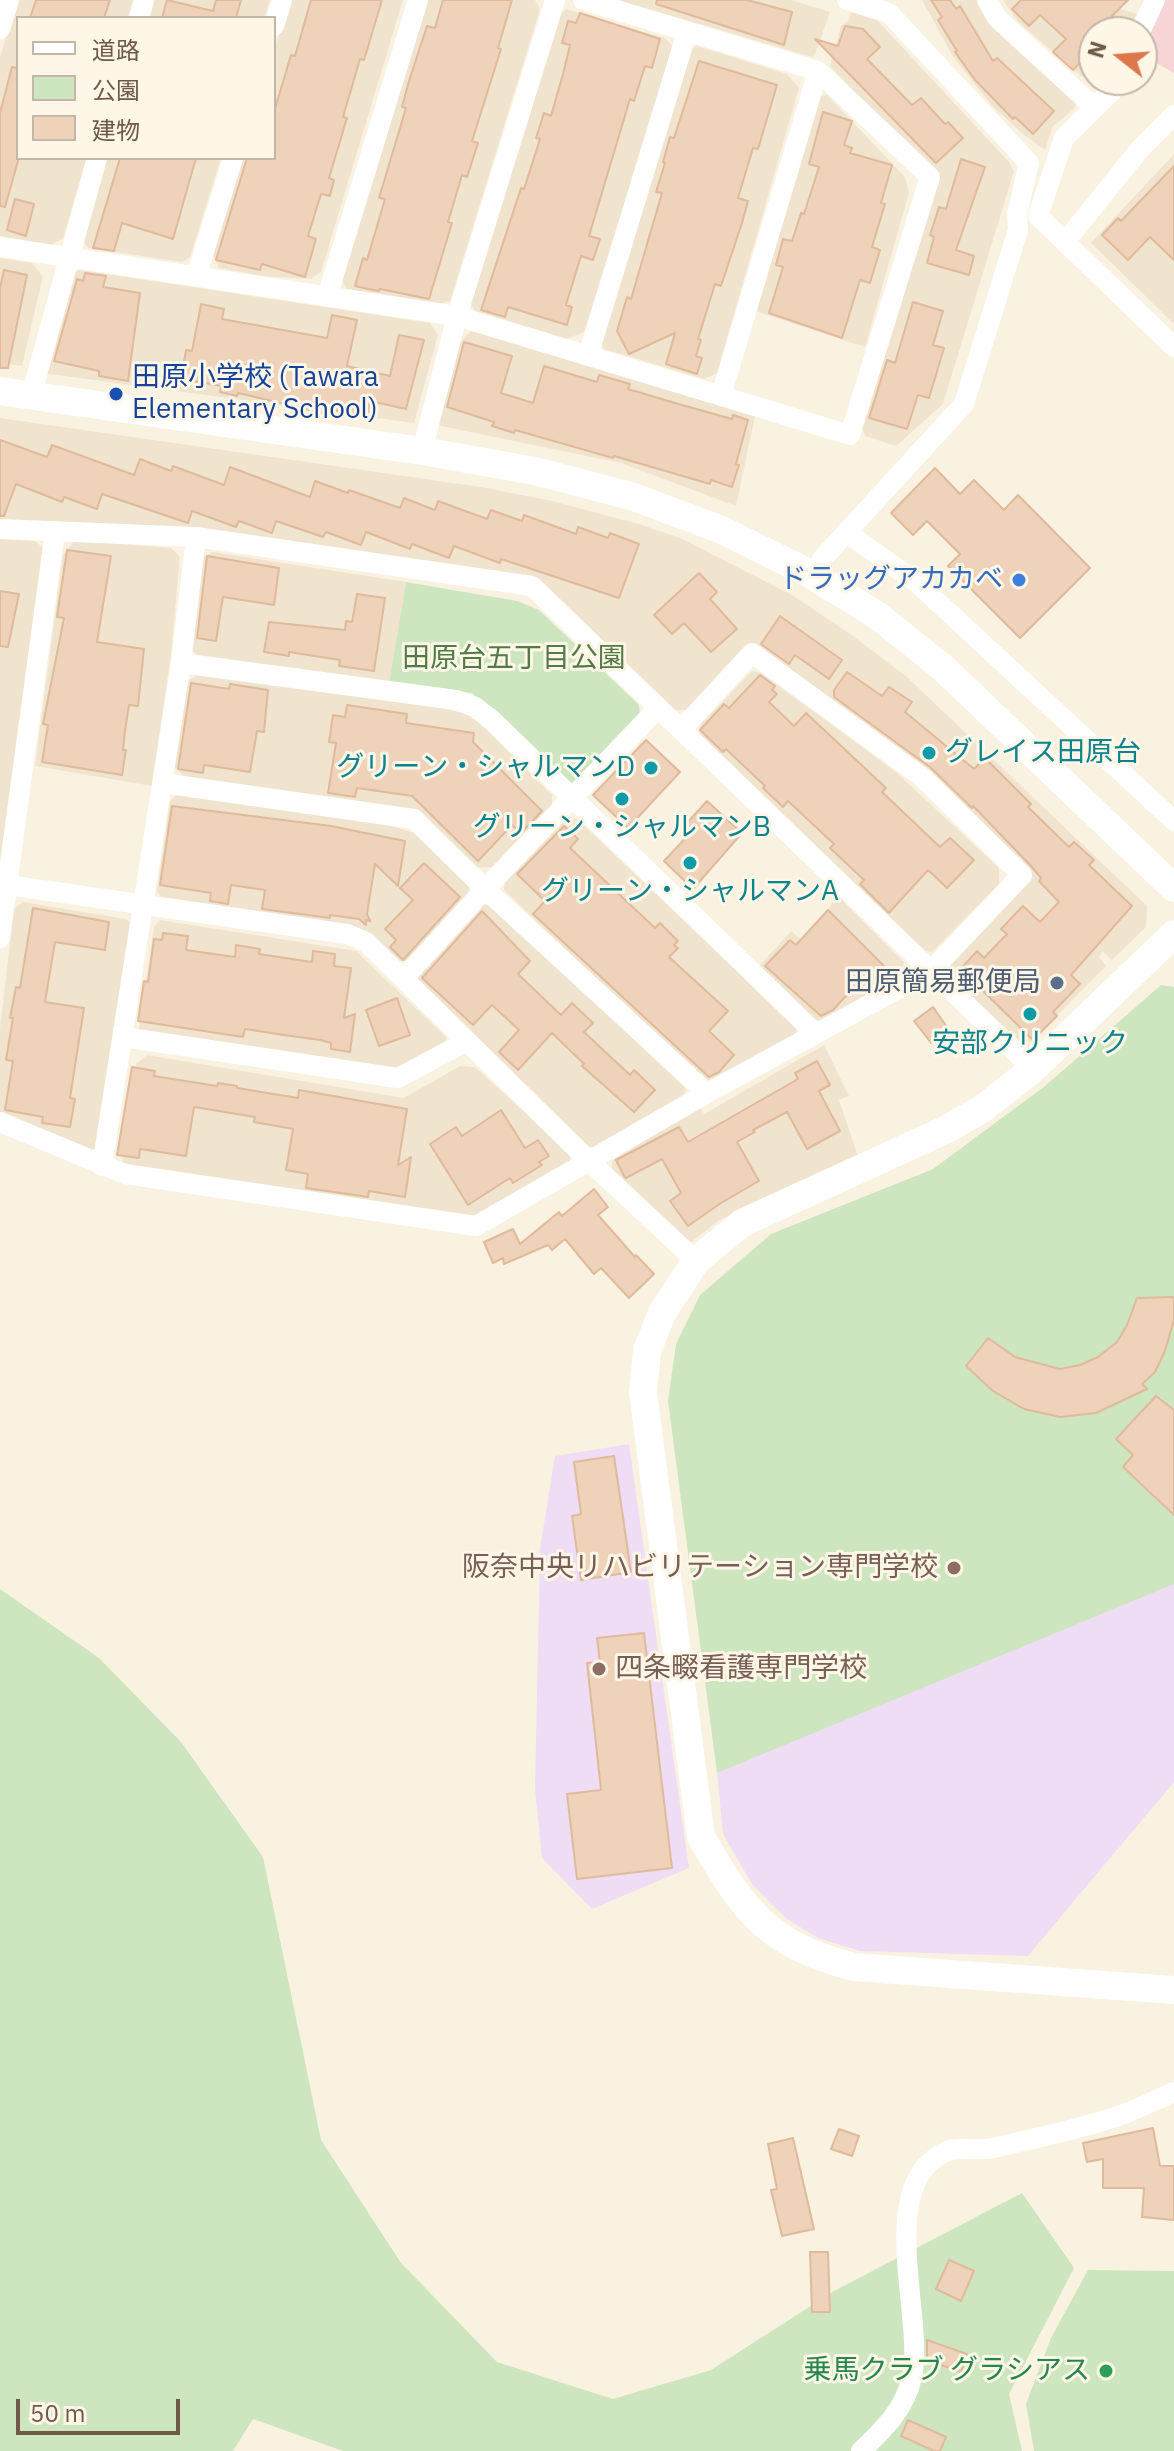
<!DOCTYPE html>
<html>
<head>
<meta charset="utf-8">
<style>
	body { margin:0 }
	#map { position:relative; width:1174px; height:2451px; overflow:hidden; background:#faf2e0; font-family:"IBM Plex Sans","Noto Sans JP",sans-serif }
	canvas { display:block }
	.legend { position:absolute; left:16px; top:16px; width:260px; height:144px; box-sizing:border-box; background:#fef6e6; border:2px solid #c5b7a7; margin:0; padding:10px 14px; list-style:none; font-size:24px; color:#6f5949 }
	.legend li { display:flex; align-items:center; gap:16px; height:40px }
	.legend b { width:40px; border:2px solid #c5b7a7 }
	.north { position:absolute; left:1078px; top:16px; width:80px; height:80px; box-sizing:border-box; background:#fef6e6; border:2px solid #c5b7a7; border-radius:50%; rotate:287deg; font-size:22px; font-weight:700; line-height:32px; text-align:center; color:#6f5949 }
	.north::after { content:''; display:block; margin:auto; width:28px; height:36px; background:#dd774c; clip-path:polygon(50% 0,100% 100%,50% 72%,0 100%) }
	.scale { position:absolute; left:16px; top:2399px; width:164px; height:36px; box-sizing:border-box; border:4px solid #6f5949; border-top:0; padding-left:10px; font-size:24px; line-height:28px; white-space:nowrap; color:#6f5949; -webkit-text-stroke:6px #fef6e6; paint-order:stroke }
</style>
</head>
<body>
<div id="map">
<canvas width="1174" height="2451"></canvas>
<ul class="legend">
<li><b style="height:10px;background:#fff"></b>道路</li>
<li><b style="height:22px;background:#cde6c0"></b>公園</li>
<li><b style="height:22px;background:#eed2ba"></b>建物</li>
</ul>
<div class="north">N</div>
<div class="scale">50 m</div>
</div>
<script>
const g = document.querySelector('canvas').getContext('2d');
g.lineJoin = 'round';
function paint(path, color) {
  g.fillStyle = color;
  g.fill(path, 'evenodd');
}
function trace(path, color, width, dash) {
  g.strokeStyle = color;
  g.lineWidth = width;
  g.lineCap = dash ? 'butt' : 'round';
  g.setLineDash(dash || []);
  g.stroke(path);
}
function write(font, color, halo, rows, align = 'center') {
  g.font = font + ' "IBM Plex Sans","Noto Sans JP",sans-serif';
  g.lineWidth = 6;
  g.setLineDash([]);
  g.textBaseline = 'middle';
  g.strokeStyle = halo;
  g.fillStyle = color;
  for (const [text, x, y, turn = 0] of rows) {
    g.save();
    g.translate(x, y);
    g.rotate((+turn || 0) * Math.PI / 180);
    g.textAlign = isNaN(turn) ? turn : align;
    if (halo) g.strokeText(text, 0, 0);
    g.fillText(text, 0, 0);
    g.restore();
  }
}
paint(new Path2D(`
	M17,0H133L128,18H18V158H87L63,238L51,245L0,236V57Z
	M153,0H270L264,18H147Z
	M289,0H403L321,272L311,279L263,276L219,268L213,255L243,158H274V52Z
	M425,0H535L540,9L450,301L439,304L346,289L342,278Z
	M618,0H791L830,12L816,52L812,57Z
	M922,0H981L1076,104L1074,109L1053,126L1045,150L1023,134L992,106L952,55Z
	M1003,0H1093L1137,14L1125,32H1094V78L1090,79L1082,77L1017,21Z
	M566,9L665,38L674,48L584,332L566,339L476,312L471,304L559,15Z
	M851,12L878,21L1009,162L1014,171L943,404L896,446L865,436L861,425L937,179L830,66L841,26L849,20Z
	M697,46L787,74L799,88L717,373L704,379L604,349L600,338L687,51Z
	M827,95L905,177L909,193L865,347L752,310L817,97Z
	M1174,154V324L1091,243Z
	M105,158H221L190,257L182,262L88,248L81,238Z
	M0,258L32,263L43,276L22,366L0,363Z
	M80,270L430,323L438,335L414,423L42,373L67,275Z
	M471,331L755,416L736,506L621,463L436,425L459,343Z
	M0,418L481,487L552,501L639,524L680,538L792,595L853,636L907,677L1147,906L1146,927L1112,960L1102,951L1099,957L1106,966L1031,1042L1019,1040L951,981L947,969L1033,878L926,774L749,644L690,710H670L539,582L0,520Z
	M0,539L35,541L43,548L0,862Z
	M75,540L171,548L180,557L171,654L152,786L35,766L63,555Z
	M213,552L406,582L389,683L199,657L190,648L204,556Z
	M752,671L761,673L896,772L999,868V884L932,952L916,949L699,739L700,725Z
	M199,673L435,706L466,714L477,721L552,795V809L496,867H477L421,812L183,776L174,766L184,684Z
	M182,791L379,822L414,833L469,884L468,898L406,961H394L362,932L166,903L157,891L170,801Z
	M561,819H577L797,1028L793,1042L720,1080L704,1082L504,890L505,876Z
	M838,896L904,962L905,978L823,1022L809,1018L758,967L791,931L803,941Z
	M23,902L126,919L134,925L101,1145L86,1155L0,1113V1028L14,909Z
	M479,903L495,907L686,1089L683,1099L598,1148L587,1146L417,987L416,973Z
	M160,920L356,951L446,1037L444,1057L395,1075L146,1036L139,1029L154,927Z
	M824,1045L849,1096L839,1100L858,1156L718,1221L690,1243L611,1169L613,1160L700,1107L704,1114Z
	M147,1055L404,1098L460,1066L475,1067L570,1153V1167L480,1219L128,1167L122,1162L136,1064Z`), '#f1e4cf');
paint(new Path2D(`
	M1174,1269V1782L1028,1956L860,1951L818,1938L787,1919L752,1884L723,1834L717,1772Z
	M629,1444L689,1868L592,1909L542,1858L535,1789L540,1549L555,1456Z`), '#efddf6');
paint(new Path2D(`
	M1161,0H1174V73L1142,55V42Z`), '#f7d4d6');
paint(new Path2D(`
	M406,582L517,601L539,610L639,705L640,719L599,760L570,784L472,693L389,683Z
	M1161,985L1174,987V1584L717,1773L668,1401L676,1344L700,1295L771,1234L933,1169L1045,1086Z
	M0,1589L99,1658L181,1742L263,1857L321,2140L401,2263L497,2362L613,2399L711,2370L834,2291L1022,2193L1074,2268L1009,2394L1022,2451H343L253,2419L233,2451H0Z
	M1088,2270L1174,2271V2451H1034L1026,2404L1051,2338Z`), '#cde6c0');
const building = new Path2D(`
	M36,0H110L104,18H30Z
	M167,0L213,11L216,0H241L236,18H162Z
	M311,0H382L364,60L360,59L343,117L347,118L329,178L334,180L330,196L321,194L308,236L316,239L305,277L262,264L260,270L216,260L247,158H274V112L291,55L295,56Z
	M443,0H512L498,48L501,49L472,141L478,143L467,177L462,175L448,222L452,223L429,299L380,289L379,291L368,289L355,286L363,258L367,260L385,199L379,198L406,108L402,107L409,81L427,26L435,28Z
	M657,0H747L792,12L784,45L656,4Z
	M931,0H950L956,9L960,6L993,61L997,58L1054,111L1033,134L1015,117L1013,119L975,80L955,52L957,51L938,20L942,17Z
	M1021,0H1128L1082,46L1089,53L1073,70L1053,52L1066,39L1040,15L1029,26L1012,9Z
	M580,13L660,39L652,68L645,66L634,101L630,99L589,236L600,239L593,260L581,256L566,305L572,307L567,325L508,307L505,317L481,310L521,188L524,189L540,139L536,138L544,113L551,116L563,74L570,45L562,43L568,21L576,23Z
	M845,26L863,29L880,47L867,59L912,105L921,98L945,124L948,122L963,138L936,163L815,39L838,46Z
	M699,61L777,85L758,149L753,148L738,198L748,201L742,223L721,286L715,284L698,339L701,340L696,356L702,358L697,374L666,364L675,333L629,354L617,331L627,297L631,299L662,193L656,192L665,163L663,162L670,137L674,138Z
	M12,67L18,68V161L5,207L0,206V113Z
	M823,112L852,121L844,145L852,148L850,153L892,165L881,203L885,204L872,247L880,250L870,283L860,280L842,338L769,313L783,267L776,265L783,239L792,241L801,213L804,214L819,167L809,164Z
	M120,158H196L173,239L122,223L114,251L93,248Z
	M961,159L985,167L956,250L974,256L969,275L927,263L934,237L930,235L939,207L946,209Z
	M1174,166V260L1150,237L1128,260L1102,235L1118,218L1121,221Z
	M15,199L34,204L26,236L7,230Z
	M4,270L27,275L8,368H0V288Z
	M85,273L106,276L103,287L140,293L128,381L99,376V371L54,361L77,279L83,281Z
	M913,302L943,311L933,345L944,348L929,398L918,395L907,429L869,418L887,360L895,363Z
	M201,304L224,309L222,319L327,338L332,315L357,320L347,366L390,376L399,335L424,340L406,409L370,401L367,417L332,410L331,415L238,393L237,396L220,392L221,386L181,379L186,350L192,351Z
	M464,342L512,356L501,393L533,403L544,366L597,382L599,375L630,384L628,389L682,405L732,419L733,415L748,420L736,464L739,465L732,487L711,480L710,484L614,456L613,458L515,430L514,433L492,426L494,422L447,407Z
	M0,440L47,457L52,445L134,475L140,459L171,471L173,466L224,485L230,467L310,497L315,481L348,493L349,490L400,508L404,498L435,510L438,501L487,519L491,510L522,521L524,515L576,534L578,527L608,538L610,533L639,544L619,598L501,559L500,563L454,546L449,558L412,544L410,549L366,532L361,545L326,532L323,537L276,521L272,533L239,521L236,527L192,511L188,523L102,494L97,509L64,497L62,502L16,484L4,516H0Z
	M935,468L960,494L974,480L1004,510L1018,495L1090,568L1020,638L948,566L960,554L927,521L913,535L891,513Z
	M67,550L111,556L97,642L144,649L138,706L129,705L125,731L123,750H126L122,775L42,762L48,725L43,724L64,618L57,617Z
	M207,556L279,568L274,605L223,597L216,641L197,638Z
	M699,573L717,592L710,599L737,629L711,652L684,623L672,634L654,615Z
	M0,591L19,594L8,647L0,646Z
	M357,594L385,598L374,671L339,666L340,660L289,652V656L264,652L269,622L345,630L346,621L352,622Z
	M780,616L842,660L829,679L795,655L789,664L761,644Z
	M847,672L882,696L889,687L912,702L905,712L974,769L985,758L1031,804L1028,807L1069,847L1074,842L1094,860L1089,865L1132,906L1071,975L1080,984L1053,1012L1057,1016L1033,1040L981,989L978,993L957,973L977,951L984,958L1007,934L1001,929L1023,906L1040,922L1059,902L1039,881L1041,878L1031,866L973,806L972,808L931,768L834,697V690Z
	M760,675L775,686L772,690L777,694L769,702L794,726L806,713L886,788L882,792L940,847L950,838L974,860L947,888L928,870L889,913L860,884L864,880L830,848L834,844L788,801L783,807L763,788L765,786L726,749L723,752L700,730L724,704L729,708Z
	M191,683L229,689L230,684L268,690L264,732L257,731L250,772L204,765L203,773L178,769Z
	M347,705L407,714L406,723L474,733L473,742L542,811L521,833L512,825L478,861L412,796L357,788L355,797L328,793L336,743L329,742L333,715L345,717Z
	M646,740L680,772L628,828L593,795Z
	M707,801L742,833L693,889L664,861L693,830L686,824Z
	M172,806L331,826L405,841L398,886L375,864L367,914L370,921L366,920V925L359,919L330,915V918L262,909L265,890L231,885L228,904L210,901L211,893L160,885Z
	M564,826L578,839L570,848L655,928L660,923L678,941L674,945L678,948L669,957L728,1011L709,1031L734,1055L719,1072L709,1077L533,914L545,901L517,874Z
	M424,863L460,897L403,960L390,947L396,940L385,929L413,900L400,888Z
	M33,908L109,922L105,950L55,942L45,1002L84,1008L70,1098L75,1099L70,1127L42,1123L43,1117L5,1110L13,1061L6,1060L13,1018H10L16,987L20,988Z
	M828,910L888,970L864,993L856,985L833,1010L821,1016L765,966L790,940L796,945Z
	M482,911L530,961L518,974L561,1015L572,1003L593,1023L584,1032L630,1075L634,1070L655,1090L634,1112L582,1066L584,1064L552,1033L518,1070L499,1052L519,1030L492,1005L473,1025L422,978Z
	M163,933L188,936L186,950L235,957L236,945L260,949L259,954L312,962L313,951L335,954L334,966L351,968L344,1018L355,1014L350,1052L331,1049V1043L320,1040L284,1035L245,1029L243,1037L138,1021L144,981L148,982L154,939L162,940Z
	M397,998L410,1035L379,1046L366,1010Z
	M933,1007L949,1030L931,1043L914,1021Z
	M817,1061L830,1085L819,1091L840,1131L807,1149L787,1112L753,1130L755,1132L737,1142L759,1181L721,1203L688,1226L670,1201L681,1193L662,1159L626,1178L624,1176L616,1160L679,1127L688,1142L798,1079L795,1073Z
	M132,1067L155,1071L154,1076L217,1086L218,1083L237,1086V1088L298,1098L299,1090L407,1109L398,1165L411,1157L405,1197L369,1191L368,1197L306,1188L308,1174L286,1170L293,1129L254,1122L255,1117L194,1107L186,1156L140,1149L139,1158L117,1155Z
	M501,1110L525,1148L538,1140L549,1156L539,1162L542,1165L513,1183L510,1178L468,1205L430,1144L456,1127L462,1136Z
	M594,1189L608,1207L598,1215L635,1257L636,1255L654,1274L629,1298L601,1268L594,1274L565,1239L552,1250L548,1245L504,1264L503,1258L493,1263L484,1242L513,1229L520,1244L559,1212L562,1216Z
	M1174,1297V1320L1165,1351L1155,1372L1142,1384L1147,1389L1096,1413L1060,1417L1024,1409L993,1391L966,1366L988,1338L1015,1357L1060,1369L1080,1365L1098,1357L1117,1342L1127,1325L1137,1298Z
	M1156,1396L1174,1410V1515L1123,1467L1133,1455L1116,1439Z
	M614,1456L631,1572L581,1580L572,1516L581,1514L574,1462Z
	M644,1633L672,1868L577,1879L567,1794L601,1790L587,1663L600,1662L597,1638Z
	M1153,2128L1160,2166H1174V2220L1142,2217L1144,2188H1103V2159L1087,2162L1083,2143Z
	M839,2129L859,2136L852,2156L831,2149Z
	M793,2138L814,2229L782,2236L771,2190L777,2189L768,2144Z
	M810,2252H828L830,2312H812Z
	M949,2260L974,2271L961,2301L936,2289Z
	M927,2340L967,2354L961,2372L927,2360Z
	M908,2420L946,2437L940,2451H934L901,2436Z`);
paint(building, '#eed2ba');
trace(building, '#dfba9b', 2);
trace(new Path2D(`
	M987,0L997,18L1095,108
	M139,18L144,0
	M274,26L282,0
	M0,29L9,0
	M1140,32L1155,0
	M1118,80L1115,88L1064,138L1038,216L1174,347
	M1065,242L1140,149L1174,115
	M0,247L457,316L850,435L930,177L818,71L583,0
	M196,277L233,158
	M327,297L418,0
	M588,356L687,32
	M31,396L97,158
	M721,396L818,71
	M422,451L457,316L555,0
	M0,529L196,537L532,586L1033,1069
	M846,532L916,582L1174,821
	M822,559L964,404L1018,230L1017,214L1029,163L889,13L847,0
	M181,663L456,700L475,707L492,720L815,1033
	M162,783L414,819L485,889L707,1093
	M0,884L347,934L366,942L589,1161L696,1261
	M0,938L55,531
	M404,978L485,889L658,708
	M123,1037L398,1078L467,1041
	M0,1122L125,1174L476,1226L707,1093L931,971L1022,875L922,777L752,653L681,730
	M102,1166L181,663L196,537
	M861,2451C884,2429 905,2409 912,2377C925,2318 874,2185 945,2152C958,2146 979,2151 993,2148C1034,2138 1078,2130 1118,2116C1137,2110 1155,2100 1174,2092`), '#fff', 20);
trace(new Path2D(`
	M0,391L422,451L535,471L634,497L722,530L809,573L878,616L942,667L1174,888
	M1174,934L1033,1069L982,1109L945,1130L742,1223L696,1261L662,1313L647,1351L643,1392L701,1837C745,1912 766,1944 854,1967L1174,1990`), '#fff', 28);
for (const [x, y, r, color] of [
	[116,394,8,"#1a4fb4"],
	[1019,580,8,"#3f7fe0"],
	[929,753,8,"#0f9aa8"],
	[651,768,8,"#0f9aa8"],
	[622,799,8,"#0f9aa8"],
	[690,863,8,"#0f9aa8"],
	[1057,983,8,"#5c6f8a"],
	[1030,1014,8,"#0f9aa8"],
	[954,1568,8,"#8d6e63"],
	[599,1669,8,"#8d6e63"],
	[1106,2371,8,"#2e9e5b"]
]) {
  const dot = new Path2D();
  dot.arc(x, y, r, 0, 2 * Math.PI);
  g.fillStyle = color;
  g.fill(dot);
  trace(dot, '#fef6e6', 3);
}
write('28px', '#164399', '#fef6e6', [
	["田原小学校 (Tawara",132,378],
	["Elementary School)",132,410]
], 'left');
write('28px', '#366cbe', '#fef6e6', [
	["ドラッグアカカベ",1003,580]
], 'right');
write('28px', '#517a45', '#fef6e6', [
	["田原台五丁目公園",514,659]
]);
write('28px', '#0d838f', '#fef6e6', [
	["グレイス田原台",945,753,"left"],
	["グリーン・シャルマンD",635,768,"right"],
	["グリーン・シャルマンB",622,828],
	["グリーン・シャルマンA",690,892],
	["安部クリニック",1030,1044]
]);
write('28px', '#4e5e75', '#fef6e6', [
	["田原簡易郵便局",1041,983]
], 'right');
write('28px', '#785e54', '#fef6e6', [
	["阪奈中央リハビリテーション専門学校",938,1568],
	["四条畷看護専門学校",615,1669,"left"]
], 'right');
write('28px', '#27864d', '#fef6e6', [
	["乗馬クラブ グラシアス",1090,2371]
], 'right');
</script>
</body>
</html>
